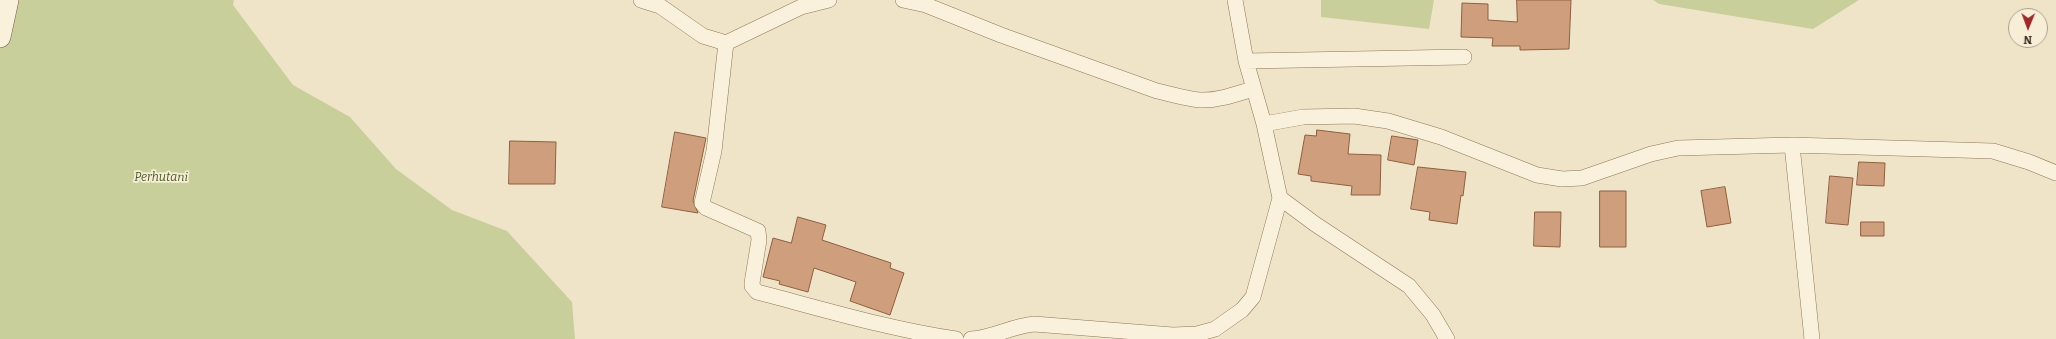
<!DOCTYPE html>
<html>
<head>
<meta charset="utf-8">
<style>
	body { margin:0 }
	#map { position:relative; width:2056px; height:339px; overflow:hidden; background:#f0e4c8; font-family:Bitter,serif }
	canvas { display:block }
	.north { position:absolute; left:2008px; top:8px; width:40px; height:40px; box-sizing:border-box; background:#f7eed8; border:1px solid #ada18e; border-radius:50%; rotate:181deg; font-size:11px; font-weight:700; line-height:16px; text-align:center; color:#3d2e20 }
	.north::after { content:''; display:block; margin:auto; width:14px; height:18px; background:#9e2a2b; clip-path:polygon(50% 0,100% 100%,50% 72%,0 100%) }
</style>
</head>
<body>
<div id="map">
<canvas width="2056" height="339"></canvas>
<div class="north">N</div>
</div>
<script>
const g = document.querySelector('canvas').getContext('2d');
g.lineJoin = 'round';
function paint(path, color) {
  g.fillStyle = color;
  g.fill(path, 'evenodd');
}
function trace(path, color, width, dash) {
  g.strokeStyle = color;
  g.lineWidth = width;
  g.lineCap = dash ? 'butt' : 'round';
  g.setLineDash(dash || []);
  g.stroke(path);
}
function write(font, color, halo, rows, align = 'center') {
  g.font = font + ' Bitter,serif';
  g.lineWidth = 3.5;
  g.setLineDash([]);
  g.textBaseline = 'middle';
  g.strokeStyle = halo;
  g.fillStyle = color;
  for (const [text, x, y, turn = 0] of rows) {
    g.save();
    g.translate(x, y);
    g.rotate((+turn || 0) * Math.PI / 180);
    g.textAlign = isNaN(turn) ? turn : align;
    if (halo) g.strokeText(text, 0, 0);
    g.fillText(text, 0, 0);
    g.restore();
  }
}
paint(new Path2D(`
	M0,0H234L233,5L293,85L350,117L396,169L452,210L507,231L572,302L575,339H0Z
	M1321,0H1434L1429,29L1321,17Z
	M1653,0H1859L1813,29L1659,4Z`), '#c9cf9b');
const building = new Path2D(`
	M1517,0H1571L1569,49L1520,50V46H1492L1493,38L1461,37L1462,3L1488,4V20L1517,22Z
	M1317,130L1350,134L1348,154L1381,155L1380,195H1351L1352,186L1311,181V176L1298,174L1305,135L1316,136Z
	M675,132L706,138L693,201L698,213L662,207Z
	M1392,136L1418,140L1414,165L1388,160Z
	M510,141L556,142L555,184H509Z
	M1859,162L1885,163L1884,186L1857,185Z
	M1418,167L1466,172L1463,196L1461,195L1457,224L1429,220L1430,212L1411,209Z
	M1830,176L1853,178L1848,225L1826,223Z
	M1725,187L1731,223L1707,227L1701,191Z
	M1600,191H1626V247H1600Z
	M1535,212H1561L1560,247L1534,246Z
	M798,217L826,225L822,240L891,263L890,268L904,273L890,315L850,301L856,282L814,268L808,292L779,284L780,281L763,277L773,238L791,243Z
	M1861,222H1884V236H1861Z`);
paint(building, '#cf9f7d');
trace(building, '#8d5f41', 1);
const street = new Path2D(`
	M641,0L660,6L703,36L726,43L801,7L829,0
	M903,0L926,5L1001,35L1157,91C1171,94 1186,99 1200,100C1217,101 1236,94 1253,89
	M1235,0L1246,61L1264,124L1280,198L1315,224L1409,286L1433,315L1447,339
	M726,43L714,151L702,203L706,208L758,231L759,240L752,283V286L757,292C823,309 888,329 956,339
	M1246,61L1464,57
	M1264,124L1303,117L1354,116L1388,121L1441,137L1537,175L1562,179L1582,178L1651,154L1678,148L1792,145L1993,151L2029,162L2056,173
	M1792,145L1812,339
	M971,339C992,338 1012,326 1034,324L1173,335L1197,334L1215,329L1242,310L1253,297L1280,198`);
const secondary = new Path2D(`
	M0,37L8,0`);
trace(street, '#8d765c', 16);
trace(secondary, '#6f573f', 22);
trace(street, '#faf1dc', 15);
trace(secondary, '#faf1dc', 21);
write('italic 12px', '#4d5a26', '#f7eed8', [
	["Perhutani",161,178]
]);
</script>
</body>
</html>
